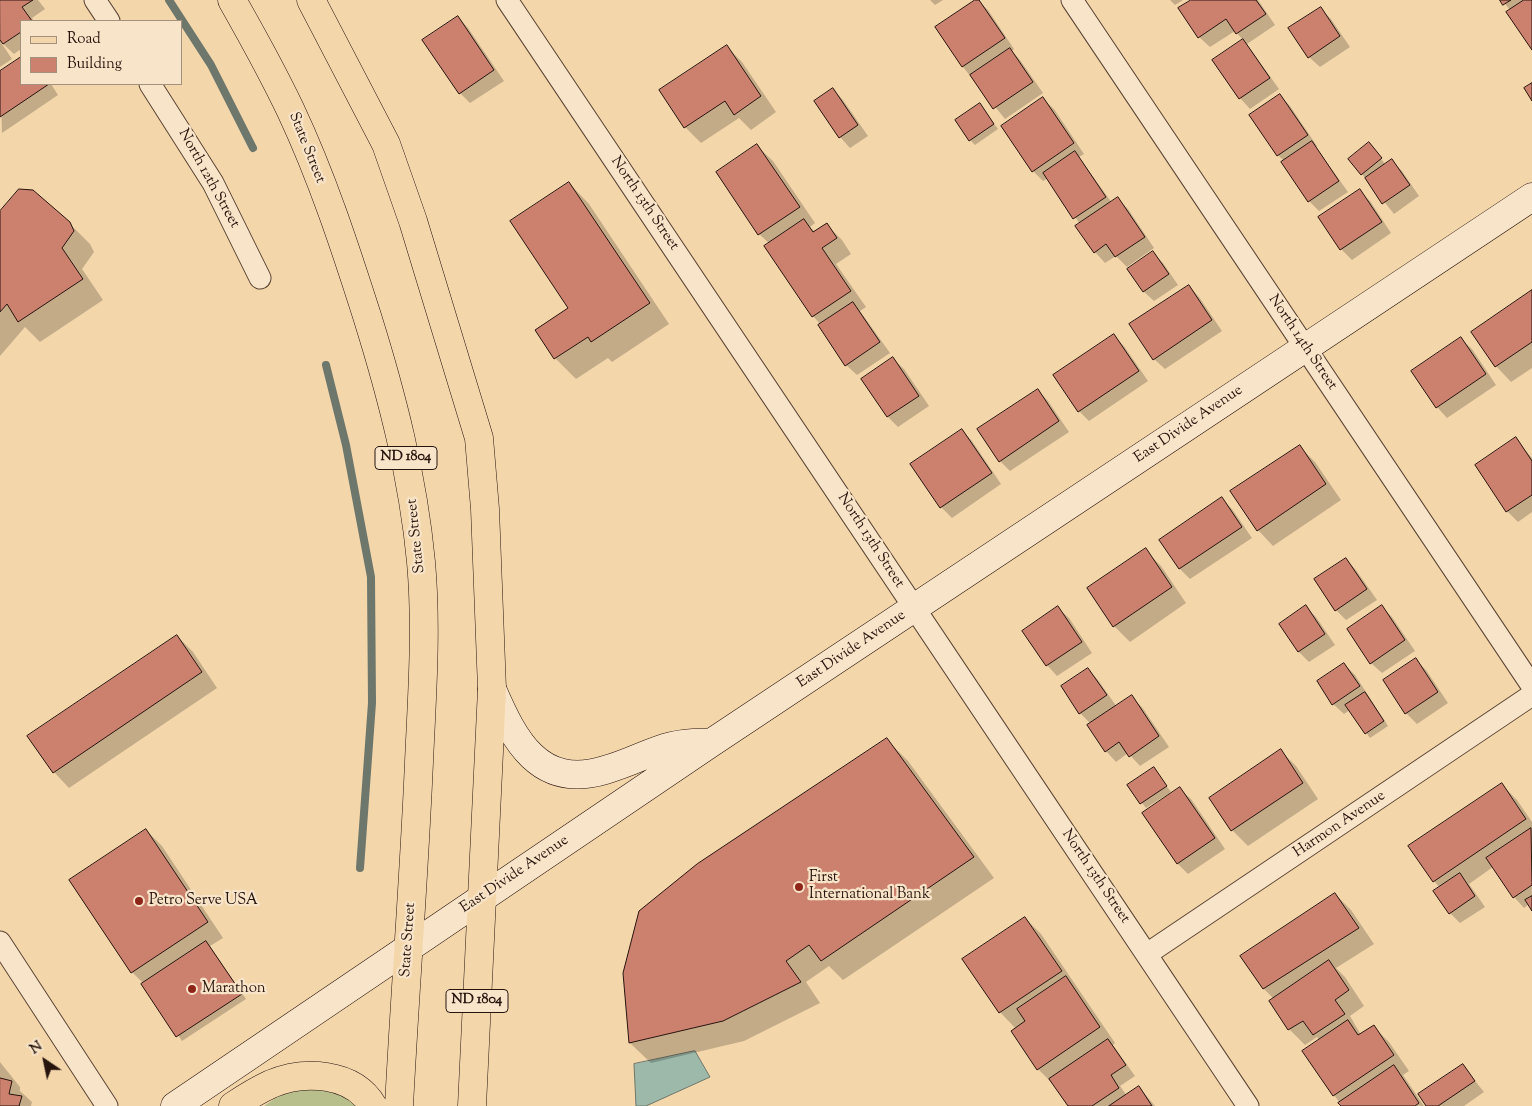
<!DOCTYPE html>
<html>
<head>
<meta charset="utf-8">
<style>
	body { margin:0 }
	#map { position:relative; width:1532px; height:1106px; overflow:hidden; background:#f4d6ab; font-family:"Sorts Mill Goudy",serif }
	canvas { display:block }
	.legend { position:absolute; left:20px; top:20px; width:162px; height:65px; box-sizing:border-box; background:#f8e4c8; border:1px solid #a4917d; margin:0; padding:6px 9px; list-style:none; font-size:15px; color:#27140d }
	.legend li { display:flex; align-items:center; gap:10px; height:25px }
	.legend b { width:25px; border:1px solid #a4917d }
	.north { position:absolute; left:20px; top:1036px; width:50px; height:50px; -webkit-text-stroke:4px #f8e4c8; paint-order:stroke; rotate:326deg; font-size:14px; font-weight:700; line-height:20px; text-align:center; color:#27140d }
	.north::after { content:''; display:block; margin:auto; width:18px; height:22px; background:#27140d; clip-path:polygon(50% 0,100% 100%,50% 72%,0 100%) }
</style>
</head>
<body>
<div id="map">
<canvas width="1532" height="1106"></canvas>
<ul class="legend">
<li><b style="height:6px;background:#f4d6ab"></b>Road</li>
<li><b style="height:14px;background:#cc806e"></b>Building</li>
</ul>
<div class="north">N</div>
</div>
<script>
const g = document.querySelector('canvas').getContext('2d');
g.lineJoin = 'round';
function paint(path, color) {
  g.fillStyle = color;
  g.fill(path, 'evenodd');
}
function trace(path, color, width, dash) {
  g.strokeStyle = color;
  g.lineWidth = width;
  g.lineCap = dash ? 'butt' : 'round';
  g.setLineDash(dash || []);
  g.stroke(path);
}
function write(font, color, halo, rows, align = 'center') {
  g.font = font + ' "Sorts Mill Goudy",serif';
  g.lineWidth = 4.5;
  g.setLineDash([]);
  g.textBaseline = 'middle';
  g.strokeStyle = halo;
  g.fillStyle = color;
  for (const [text, x, y, turn = 0] of rows) {
    g.save();
    g.translate(x, y);
    g.rotate((+turn || 0) * Math.PI / 180);
    g.textAlign = isNaN(turn) ? turn : align;
    if (halo) g.strokeText(text, 0, 0);
    g.fillText(text, 0, 0);
    g.restore();
  }
}
paint(new Path2D(`
	M292,1087L350,1091L358,1106H264Z`), '#b8be8c');
const water = new Path2D(`
	M695,1051L710,1077L646,1106H636L634,1064Z`);
paint(water, '#9cb9aa');
trace(water, '#6d776b', 1);
paint(new Path2D(`
	M0,0H38L45,9L32,18L34,21H21V49L14,54L0,41L12,59L0,67Z
	M930,0H943L935,5Z
	M978,0L988,10L1014,49L1012,51L1020,60L1043,93L1005,119L963,67L937,27Z
	M1170,0H1183L1175,5Z
	M1193,0H1258L1275,25L1247,44L1279,89L1250,109L1240,98L1243,40L1235,31L1210,47L1199,37Z
	M1502,0H1532V48L1510,10Z
	M1320,8L1331,19L1350,47L1320,67L1309,57Z
	M458,17L468,28L504,81L470,103L460,93Z
	M726,46L742,62L776,112L751,130L739,118L701,143L685,127L660,91Z
	M21,58V84H51L58,95L2,133L0,73Z
	M833,89L843,100L868,136L850,148L840,137Z
	M1280,95L1290,106L1317,146L1316,147L1348,192L1319,211L1309,201L1285,162L1278,155Z
	M1043,99L1054,109L1084,154L1079,157L1112,203L1118,199L1128,209L1154,248L1127,267L1116,256L1105,263L1095,252L1080,224L1048,178L1043,181L1033,171Z
	M980,105L998,129L975,145L970,140Z
	M757,146L773,161L815,223L810,227L815,232L826,224L842,240L851,254L836,264L866,307L860,311L890,353L857,375L846,365L821,325L813,316L766,246L770,244L759,234Z
	M1373,149L1386,165L1392,161L1402,171L1419,196L1394,214L1362,174Z
	M569,183L589,204L669,324L612,362L608,358L576,379L555,358L536,330L570,308Z
	M1359,191L1370,201L1391,233L1352,260L1341,249L1320,218Z
	M0,213L69,223L90,244L94,252L82,269L103,300L40,342L25,327L0,356Z
	M1153,253L1163,263L1178,285L1154,301L1143,291Z
	M1189,286L1199,297L1222,331L1165,369L1154,359Z
	M1532,292V368L1511,382L1496,366Z
	M1114,336L1124,346L1148,381L1089,421L1079,411Z
	M1461,339L1472,349L1496,385L1447,418L1437,407Z
	M893,359L904,369L929,406L898,427L888,417L863,379Z
	M1038,390L1048,401L1069,432L1010,471L1000,461Z
	M962,430L972,441L1001,484L952,518L941,507L912,464Z
	M1516,439L1532,458V512L1518,522L1507,511L1476,465Z
	M1299,446L1315,462L1341,500L1273,546L1258,530Z
	M1222,499L1232,509L1252,538L1190,579L1180,569L1160,540Z
	M1145,550L1161,566L1186,603L1130,642L1114,626Z
	M1346,559L1356,570L1377,600L1346,620L1336,610Z
	M1306,607L1316,617L1335,645L1309,662L1299,652Z
	M1382,607L1392,617L1415,651L1382,673L1371,663Z
	M1058,608L1069,618L1092,653L1057,676L1047,665Z
	M177,636L193,652L217,688L69,788L54,772Z
	M1416,660L1426,670L1448,703L1417,724L1406,713Z
	M1344,664L1355,675L1388,726L1370,738L1350,710L1344,714L1333,704Z
	M1088,669L1098,680L1117,707L1131,697L1142,707L1169,747L1140,766L1128,753L1116,762L1106,751L1091,724L1080,713Z
	M887,740L908,761L994,878L843,980L829,966L806,982L820,1003L744,1041L651,1063L630,1043Z
	M1281,751L1296,766L1318,799L1248,846L1232,830L1211,798Z
	M1154,769L1171,792L1146,808L1129,786Z
	M1501,784L1517,800L1532,822V908L1529,904L1524,908L1514,897L1493,867L1469,884L1485,907L1460,923L1450,913L1440,888L1434,881Z
	M1180,789L1191,799L1225,849L1188,874L1178,864Z
	M146,830L162,846L223,938L210,946L246,999L182,1041L144,984L132,972Z
	M1335,894L1351,910L1374,944L1336,968L1345,977L1364,1006L1350,1016L1361,1035L1374,1027L1389,1042L1409,1071L1403,1075L1424,1106H1342L1334,1095L1319,1040L1317,1037L1305,1045L1289,1029L1270,1001L1274,999L1264,989L1242,956Z
	M1025,918L1041,934L1115,1043L1113,1045L1135,1076L1120,1086L1127,1096L1139,1087L1155,1106H1069L1054,1085L1038,1069L1016,1029L1000,1012Z
	M0,1062L20,1087V1091L32,1102L31,1106H0Z
	M1463,1066L1484,1092L1464,1106H1427Z`), '#0003');
trace(new Path2D(`
	M169,0L211,65L253,148
	M326,365L346,445L371,577L372,703L360,868`), '#6d776b', 8);
const building = new Path2D(`
	M0,0H33L22,7L32,21H21V32L3,44L0,40Z
	M975,0H979L1005,38L962,67L935,27Z
	M1191,0H1256L1266,14L1236,34L1226,19L1198,38L1178,8Z
	M1500,0H1511L1503,5Z
	M1524,0H1532V50L1506,12Z
	M1321,7L1340,36L1308,58L1288,28Z
	M458,16L494,70L459,94L422,40Z
	M1243,39L1270,78L1239,99L1212,60Z
	M727,45L761,96L734,115L725,101L684,128L659,90Z
	M1010,48L1033,82L993,109L970,75Z
	M21,57V84H49L0,117V71Z
	M1532,83V101L1524,88Z
	M833,88L858,125L839,138L814,101Z
	M1280,94L1308,135L1277,156L1249,115Z
	M1043,97L1074,143L1032,172L1001,126Z
	M980,103L994,124L969,141L955,120Z
	M1312,141L1339,181L1308,202L1281,162Z
	M1369,142L1382,158L1361,175L1348,159Z
	M757,144L800,207L758,235L716,172Z
	M1075,151L1106,197L1073,219L1043,173Z
	M1392,159L1410,185L1382,204L1365,178Z
	M569,182L650,303L591,342L588,337L554,359L535,330L568,308L510,221Z
	M19,189L33,190L70,222L74,231L62,248L83,279L18,322L7,304L0,312V211Z
	M1360,189L1382,222L1340,250L1318,217Z
	M1118,197L1145,237L1115,257L1106,244L1094,253L1075,226Z
	M804,219L813,232L827,223L837,238L822,248L851,291L812,317L764,246Z
	M1153,251L1169,274L1143,292L1127,269Z
	M1189,285L1212,320L1153,360L1129,324Z
	M1532,290V342L1495,367L1471,332Z
	M853,302L880,342L845,366L818,325Z
	M1114,334L1139,371L1078,412L1053,375Z
	M1461,337L1486,374L1436,408L1411,371Z
	M893,357L919,396L887,417L861,379Z
	M1038,389L1059,421L999,462L977,429Z
	M962,429L992,473L940,508L910,464Z
	M1516,437L1532,461V495L1506,512L1475,465Z
	M1300,445L1326,484L1257,531L1230,491Z
	M1222,497L1242,527L1179,569L1159,540Z
	M1146,548L1172,587L1113,627L1087,588Z
	M1346,558L1367,589L1335,611L1314,579Z
	M1306,605L1325,634L1298,652L1279,624Z
	M1382,605L1405,640L1370,664L1347,629Z
	M1058,606L1082,642L1046,666L1022,631Z
	M177,635L202,672L53,773L27,736Z
	M1416,658L1438,692L1405,714L1383,680Z
	M1344,663L1360,686L1332,705L1317,681Z
	M1088,668L1107,695L1079,714L1061,686Z
	M1365,692L1384,721L1365,734L1345,705Z
	M1132,695L1159,736L1129,757L1119,742L1105,752L1087,725Z
	M887,738L974,857L821,961L809,945L786,961L801,982L723,1021L629,1043L623,973L639,911L697,864Z
	M1281,749L1303,783L1231,831L1209,798Z
	M1154,767L1167,786L1140,804L1127,785Z
	M1502,783L1526,819L1433,882L1408,846Z
	M1180,787L1215,838L1177,864L1142,813Z
	M1531,828L1532,885L1513,898L1486,858Z
	M146,829L208,922L131,973L69,880Z
	M1460,873L1475,896L1449,914L1433,891Z
	M1335,893L1359,928L1263,989L1240,956Z
	M1532,896V911L1525,900Z
	M1025,917L1062,971L999,1013L962,959Z
	M206,941L242,994L176,1037L141,984Z
	M1329,960L1349,990L1335,1000L1345,1014L1313,1035L1303,1021L1288,1030L1269,1001Z
	M1066,976L1100,1027L1037,1070L1011,1031L1025,1021L1017,1009Z
	M1348,1020L1358,1035L1374,1025L1394,1055L1333,1096L1302,1051Z
	M1108,1039L1126,1065L1111,1075L1119,1088L1092,1106H1068L1049,1079Z
	M1463,1064L1475,1081L1438,1106H1426L1418,1094Z
	M1394,1065L1419,1103L1415,1106H1341L1338,1103Z
	M0,1078L12,1081L9,1094L22,1096L19,1106H0Z
	M1139,1086L1152,1106H1109Z`);
paint(building, '#cc806e');
trace(building, '#27140d', 1);
const street = new Path2D(`
	M95,0L109,21
	M507,0L1248,1106
	M1072,0L1532,686
	M150,84L213,183L260,278
	M0,942L107,1106
	M1147,954L1532,695`);
const secondary = new Path2D(`
	M492,689C514,740 539,790 605,770C647,758 663,740 711,743
	M175,1106L711,743L1532,197`);
const primary = new Path2D(`
	M232,0C253,37 273,73 291,111C322,177 345,247 367,316C392,396 413,477 421,562C427,628 422,696 419,762C414,877 405,991 399,1106
	M311,0L386,144L413,221L479,438L485,509L492,689L472,1106
	M233,1106C245,1098 258,1090 271,1084C304,1070 353,1072 373,1106`);
trace(street, '#5a4434', 23);
trace(secondary, '#27140d', 29);
trace(primary, '#27140d', 29);
trace(street, '#f8e4c8', 21);
trace(secondary, '#f8e4c8', 28);
trace(primary, '#f4d6ab', 28);
for (const [x, y, r, color] of [
	[799,887,5,"#8f2418"],
	[139,901,5,"#8f2418"],
	[192,989,5,"#8f2418"]
]) {
  const dot = new Path2D();
  dot.arc(x, y, r, 0, 2 * Math.PI);
  g.fillStyle = color;
  g.fill(dot);
  trace(dot, '#f8e4c8', 2);
}
for (const [x, y, w] of [
	[406,458,62],
	[477,1001,62]
]) {
  const box = new Path2D();
  box.roundRect(x - w / 2, y - 11.5, w, 23, 4);
  g.fillStyle = '#f8e4c8';
  g.fill(box);
  trace(box, '#27140d', 1);
}
write('bold 14px', '#27140d', null, [
	["ND 1804",406,458],
	["ND 1804",477,1001]
]);
write('15px', '#27140d', '#f8e4c8', [
	["State Street",306,148,68],
	["North 12th Street",208,179,61],
	["North 13th Street",644,204,56],
	["North 14th Street",1302,343,56],
	["East Divide Avenue",1189,425,-34],
	["State Street",417,536,-96],
	["North 13th Street",870,541,57],
	["East Divide Avenue",852,650,-34],
	["Harmon Avenue",1340,825,-34],
	["East Divide Avenue",515,875,-34],
	["North 13th Street",1095,877,56],
	["State Street",409,940,-86]
]);
write('15px', '#27140d', '#f8e4c8', [
	["First",809,878],
	["International Bank",809,895],
	["Petro Serve USA",149,901],
	["Marathon",202,989]
], 'left');
</script>
</body>
</html>
